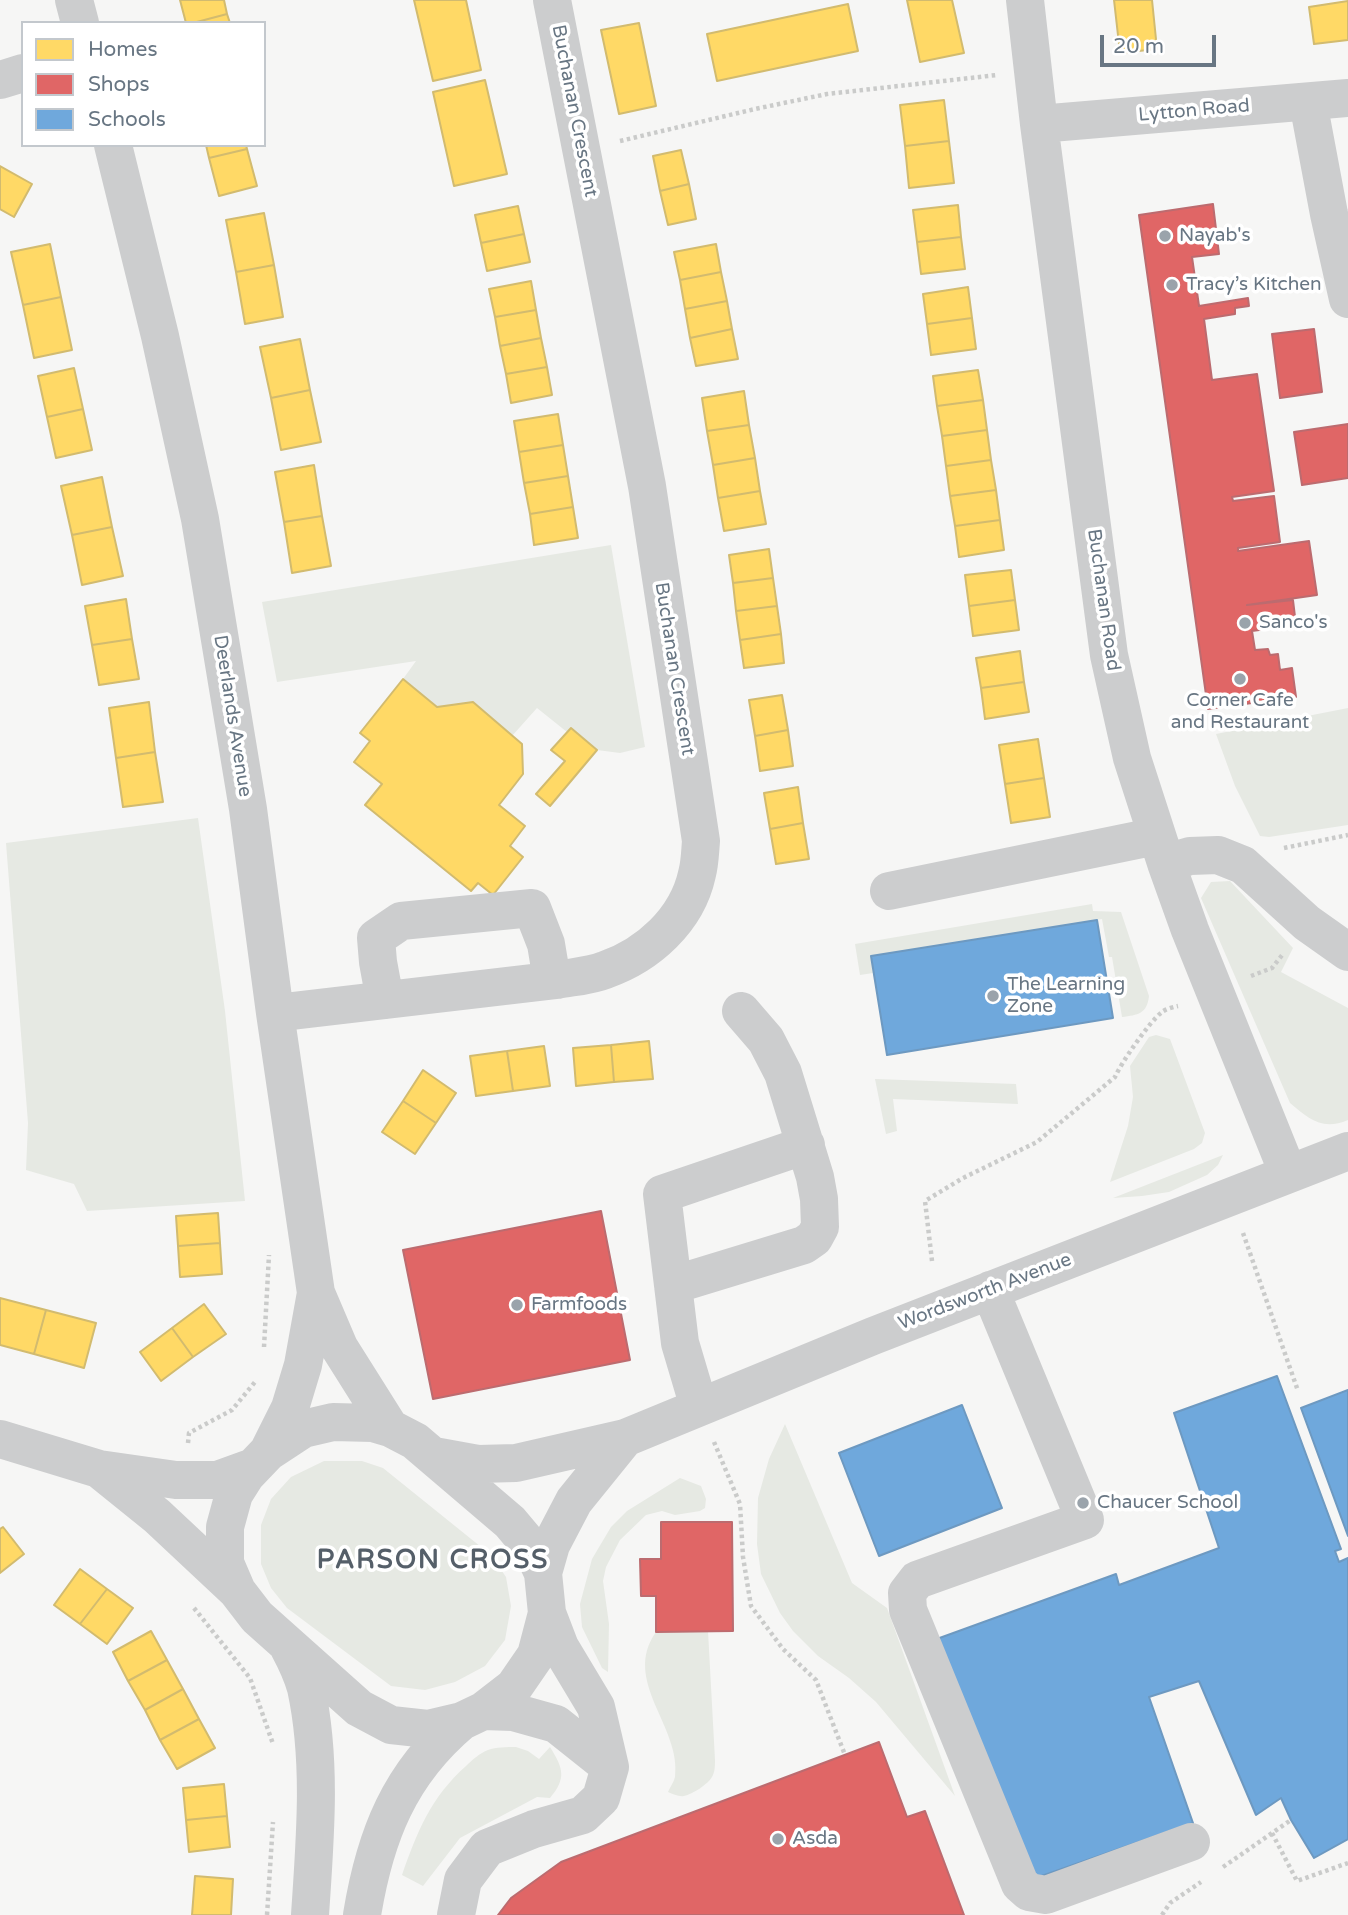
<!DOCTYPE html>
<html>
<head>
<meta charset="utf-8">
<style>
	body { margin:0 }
	#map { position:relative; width:1348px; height:1915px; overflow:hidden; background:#f6f6f5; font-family:"Varela Round",sans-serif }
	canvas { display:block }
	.legend { position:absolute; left:21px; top:21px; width:245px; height:126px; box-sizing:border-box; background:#fff; border:2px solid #c3c8cd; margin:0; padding:9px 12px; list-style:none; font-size:21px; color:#687683 }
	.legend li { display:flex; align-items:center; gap:14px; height:35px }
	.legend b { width:35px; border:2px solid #c3c8cd }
	.scale { position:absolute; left:1100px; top:35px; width:116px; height:32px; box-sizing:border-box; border:4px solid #687683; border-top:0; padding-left:9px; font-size:21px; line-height:24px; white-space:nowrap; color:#687683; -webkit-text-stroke:5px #fff; paint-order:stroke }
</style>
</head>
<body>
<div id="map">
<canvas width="1348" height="1915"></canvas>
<ul class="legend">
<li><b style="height:19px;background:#ffd966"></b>Homes</li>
<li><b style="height:19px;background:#e06666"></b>Shops</li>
<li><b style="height:19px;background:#6fa8dc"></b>Schools</li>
</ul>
<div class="scale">20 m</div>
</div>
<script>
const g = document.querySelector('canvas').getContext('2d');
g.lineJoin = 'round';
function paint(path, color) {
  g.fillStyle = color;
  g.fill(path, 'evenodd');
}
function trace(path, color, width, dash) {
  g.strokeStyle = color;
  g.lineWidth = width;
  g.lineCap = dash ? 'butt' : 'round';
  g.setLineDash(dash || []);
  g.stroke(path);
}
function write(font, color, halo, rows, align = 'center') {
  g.font = font + ' "Varela Round",sans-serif';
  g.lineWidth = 7;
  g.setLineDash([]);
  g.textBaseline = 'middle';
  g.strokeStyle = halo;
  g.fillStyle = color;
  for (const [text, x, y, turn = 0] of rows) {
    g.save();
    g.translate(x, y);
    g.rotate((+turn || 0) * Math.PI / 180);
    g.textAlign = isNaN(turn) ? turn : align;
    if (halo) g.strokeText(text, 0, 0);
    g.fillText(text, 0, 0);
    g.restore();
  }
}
paint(new Path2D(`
	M611,545L645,747L620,753L597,750L571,728L567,732L537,708L512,736L473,702L437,707L403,679L416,661L277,682L262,602Z
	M1348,708V825L1269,837L1260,836L1235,786L1216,734Z
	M198,818L225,1011L245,1201L87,1211L74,1184L26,1170L28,1123L6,843Z
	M1230,881L1293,948L1281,972L1348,1008V1120C1322,1131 1309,1119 1290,1103L1201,898L1211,882Z
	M1092,904L1093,911L1121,912L1149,996C1147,1014 1138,1015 1122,1017L1112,957H1109L1102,919L871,956L873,973L860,975L855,944Z
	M1156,1035L1170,1039L1205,1133L1202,1143L1194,1149L1110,1182L1128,1126L1133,1097L1130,1066L1149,1037Z
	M875,1079L1016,1084L1018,1104L893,1099L897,1131L886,1134Z
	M1223,1155L1218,1165L1207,1175L1169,1192L1142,1196L1113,1198Z
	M785,1424L852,1583L887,1608L955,1796L876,1702L849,1678L818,1656L793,1631L780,1613L761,1574L757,1544L758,1498L769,1459Z
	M324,1461H362L383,1468L491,1555L506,1577L511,1606L505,1640L485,1666L455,1682L425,1690L391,1686L287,1608L271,1588L261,1564V1525L271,1499L291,1477Z
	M680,1478L701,1486L706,1499L705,1508L700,1511L675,1515L662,1511L646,1515L620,1540L606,1567L603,1581L609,1624L608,1672L602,1668L582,1627L580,1604L592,1559L611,1527L627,1511Z
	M708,1631L715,1760C715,1766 715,1772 712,1777C708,1784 693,1794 684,1796C679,1797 673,1794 668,1792C670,1787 674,1782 675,1777C682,1727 621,1681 656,1632Z
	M516,1747L528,1751L539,1759L550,1747C563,1768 567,1778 550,1798L537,1797L460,1838L423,1886L402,1875C417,1832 431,1797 466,1766C472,1760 480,1753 488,1750C496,1747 507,1747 516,1747Z`), '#e6e9e3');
const homes = new Path2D(`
	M180,0H224L227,14L193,23H186Z
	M414,0H466L481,70L433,81Z
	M907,0H952L964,53L920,62Z
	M1114,0H1152L1157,49L1120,53Z
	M1348,1V40L1314,44L1309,7Z
	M848,4L858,51L717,81L707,34Z
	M227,14L230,23H193Z
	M639,23L656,106L619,114L601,30Z
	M485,80L507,174L454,186L433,92Z
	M944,100L949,141L905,146L900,105Z
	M949,141L954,183L909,188L905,146Z
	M206,145H246L247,149L209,158Z
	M247,149L257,186L219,196L209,158Z
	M681,150L689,184L660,191L653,156Z
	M0,166L32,184L14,217L0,209Z
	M689,184L696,219L668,225L660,191Z
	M958,205L961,237L917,242L913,210Z
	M518,206L524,234L481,243L475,215Z
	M264,213L274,265L236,272L226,220Z
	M524,234L530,262L487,271L481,243Z
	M961,237L965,269L921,274L917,242Z
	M50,244L61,297L23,305L11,252Z
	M716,244L721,272L680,280L674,252Z
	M274,265L283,317L245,324L236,272Z
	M721,272L727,301L685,309L680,280Z
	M531,281L536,310L495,317L489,289Z
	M968,287L972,318L927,324L923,294Z
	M61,297L72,350L34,358L23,305Z
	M727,301L732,329L690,338L685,309Z
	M536,310L541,338L500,346L495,317Z
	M972,318L976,349L931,355L927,324Z
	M732,329L738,359L696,366L690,338Z
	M541,338L547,367L506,374L500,346Z
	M300,339L310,390L271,398L260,347Z
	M547,367L552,395L511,403L506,374Z
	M74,368L83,409L47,417L38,376Z
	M978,370L983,400L937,406L933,376Z
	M310,390L321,442L281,450L271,398Z
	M744,391L749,425L707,431L702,398Z
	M983,400L987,430L942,436L937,406Z
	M83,409L92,450L56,458L47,417Z
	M558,414L563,445L519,452L514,421Z
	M749,425L755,458L713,465L707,431Z
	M987,430L991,460L946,466L942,436Z
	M563,445L568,476L524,483L519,452Z
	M755,458L760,491L718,498L713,465Z
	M991,460L996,490L950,496L946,466Z
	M314,465L322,516L284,522L275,472Z
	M568,476L573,507L530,514L524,483Z
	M102,477L112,527L72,535L61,486Z
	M996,490L1000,520L955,526L950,496Z
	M760,491L766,524L724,531L718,498Z
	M573,507L578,538L534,545L530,514Z
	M322,516L331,566L292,573L284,522Z
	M1000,520L1004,550L959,557L955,526Z
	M112,527L123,576L82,585L72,535Z
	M769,549L773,578L733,583L729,555Z
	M1011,570L1015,600L969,606L965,575Z
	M773,578L777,606L736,611L733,583Z
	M126,599L132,639L92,645L85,606Z
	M1015,600L1019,630L973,636L969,606Z
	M777,606L781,634L740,640L736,611Z
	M781,634L784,663L744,668L740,640Z
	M132,639L139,679L99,685L92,645Z
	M1020,651L1024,682L981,688L976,658Z
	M403,679L437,707L473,702L522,744L523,774L499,805L525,826L510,846L523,857L493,895L478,883L471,891L365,805L382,784L354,762L370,741L360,733Z
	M1024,682L1029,712L985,719L981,688Z
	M782,695L788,730L755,736L749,700Z
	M149,702L155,752L116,758L109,708Z
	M571,728L597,750L550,806L536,794L565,761L551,750Z
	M788,730L793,766L760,771L755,736Z
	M1038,739L1044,778L1005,784L999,745Z
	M155,752L163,802L123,807L116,758Z
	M1044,778L1050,817L1011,823L1005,784Z
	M798,787L803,823L770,829L764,793Z
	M803,823L809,859L776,864L770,829Z
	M649,1041L653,1079L614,1082L611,1045Z
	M611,1045L614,1082L576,1086L573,1048Z
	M544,1046L550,1086L513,1091L507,1051Z
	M507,1051L513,1091L476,1096L470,1056Z
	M423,1070L456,1093L436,1123L403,1101Z
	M403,1101L436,1123L415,1154L382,1132Z
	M218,1213L220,1243L178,1246L176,1216Z
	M220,1243L222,1274L180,1277L178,1246Z
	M0,1298L46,1310L34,1354L0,1345Z
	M204,1304L226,1334L193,1357L172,1328Z
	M46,1310L96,1323L84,1368L34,1354Z
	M172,1328L193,1357L161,1381L140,1352Z
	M3,1527L24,1554L0,1573V1529Z
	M80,1569L107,1589L80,1624L54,1605Z
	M107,1589L133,1608L107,1644L80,1624Z
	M151,1631L167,1660L128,1681L113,1652Z
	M167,1660L183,1689L145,1710L128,1681Z
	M183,1689L199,1719L160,1740L145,1710Z
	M199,1719L215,1748L177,1769L160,1740Z
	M224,1784L227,1816L186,1820L183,1788Z
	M227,1816L230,1847L189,1852L186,1820Z
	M195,1876L233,1879L231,1915H192Z`);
paint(homes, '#ffd966');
trace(homes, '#d2bb6f', 2);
const shops = new Path2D(`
	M1213,204L1219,254L1192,257L1199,306L1248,298L1249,306L1235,308V314L1204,319L1212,380L1257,374L1274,491L1232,497L1233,501L1274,496L1280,542L1238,548V551L1309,541L1317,595L1247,605L1293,600L1296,625L1252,631L1255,650L1268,649L1270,655L1278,654L1280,670L1292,668L1296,697L1208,709L1139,215Z
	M1314,329L1322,392L1280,398L1272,334Z
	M1348,424V478L1302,485L1294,432Z
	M601,1211L630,1360L433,1399L403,1250Z
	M661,1522H732L733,1631L656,1632V1596H641L640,1559H661Z
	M879,1742L907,1817L925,1811L964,1915H498L511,1898L561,1862Z`);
paint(shops, '#e06666');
trace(shops, '#bc6b6f', 2);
const schools = new Path2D(`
	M1097,920L1113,1018L887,1055L871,956Z
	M1277,1376L1341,1549L1335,1551L1339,1562L1348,1558V1839L1314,1858L1291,1820L1281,1798L1256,1815L1199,1681L1149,1697L1193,1823L1033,1879L934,1640L1116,1574L1119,1585L1219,1548L1174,1413Z
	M1348,1390V1536L1301,1408Z
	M962,1405L1002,1508L879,1556L839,1453Z`);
paint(schools, '#6fa8dc');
trace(schools, '#6d99c1', 2);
trace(new Path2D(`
	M620,141L755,109L827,94L997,75
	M1284,848L1348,835
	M1251,976L1272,968L1283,954
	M1243,1233L1298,1391
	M932,1261L925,1201L963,1178L1037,1142L1115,1077C1121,1063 1150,1021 1162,1012C1166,1009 1173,1007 1178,1006
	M264,1347L269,1255
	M714,1442L740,1504L743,1557L751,1606L783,1649L816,1680L845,1755
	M188,1443L189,1433L232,1410L255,1382
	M194,1608L250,1678L273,1744
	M1272,1833L1297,1881L1348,1863
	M1223,1867L1291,1820
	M267,1915L273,1822
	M1162,1915L1170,1903L1201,1882`), '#cacbca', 4.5, [3.5, 3.5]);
trace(new Path2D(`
	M74,0L80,23
	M1025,0L1039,124L1109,655L1132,758L1166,863L1190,930L1288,1173
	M0,80L23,73
	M1308,102L1329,214L1348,299
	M1039,124L1348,98
	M113,145L160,336L200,519L248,809L275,1013L316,1293L339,1347L390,1428
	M1166,863L1190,856L1218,855L1243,865L1307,923L1348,952
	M889,891L1157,836
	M385,1000L378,962L376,938L401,921L532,908L546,944L552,980
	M275,1013L557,980C572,977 590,976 605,970C648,955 687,920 697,874C700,863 700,852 701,841L647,486L552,0
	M673,1285L804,1245L814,1238L820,1227L819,1199L815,1177L783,1073L766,1040L741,1011
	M990,1290L1085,1520L917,1580L907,1593L908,1610L1020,1884L1029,1892L1046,1895L1191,1842
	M699,1407L680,1343L662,1194L806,1145
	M0,1439L99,1469L176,1480H217L253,1467
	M268,1452L290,1408L303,1365L316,1293
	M434,1456L478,1464L516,1463L625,1438L873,1336L1348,1151
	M100,1470L157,1516L236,1590
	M543,1573L551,1545L574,1501L625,1438
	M289,1648C296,1661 302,1674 306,1688C322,1762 315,1840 310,1915
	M483,1711L513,1712L556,1724L610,1767
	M362,1915C375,1836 399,1774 462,1721
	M456,1915L463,1880L487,1848L534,1829L583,1815L601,1798L610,1767L596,1707L560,1647L547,1613L543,1573L531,1547L510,1522L415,1441L390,1428L373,1423L333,1422L303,1429L268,1452L246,1475L234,1494L225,1527V1563L237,1591L257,1617L359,1708L391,1725L428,1729L462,1721L483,1711L514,1687L536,1655L547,1613`), '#cccdce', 38);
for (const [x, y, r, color] of [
	[1165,236,7,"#9aa3ab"],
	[1172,285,7,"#9aa3ab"],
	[1245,623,7,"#9aa3ab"],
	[1240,679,7,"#9aa3ab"],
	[993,996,7,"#9aa3ab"],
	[517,1305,7,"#9aa3ab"],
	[1083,1503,7,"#9aa3ab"],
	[778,1839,7,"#9aa3ab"]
]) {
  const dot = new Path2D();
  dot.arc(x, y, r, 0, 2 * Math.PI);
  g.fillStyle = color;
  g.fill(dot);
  trace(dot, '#fff', 2.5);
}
write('19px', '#687683', '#fff', [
	["Buchanan Crescent",574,111,79],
	["Lytton Road",1194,111,-5],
	["Buchanan Road",1103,600,82],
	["Buchanan Crescent",674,669,81],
	["Deerlands Avenue",232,716,81],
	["Wordsworth Avenue",985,1292,-21]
]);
write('19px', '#687683', '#fff', [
	["Nayab's",1179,236],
	["Tracy’s Kitchen",1186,285],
	["Sanco's",1259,623],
	["Corner Cafe",1240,701,"center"],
	["and Restaurant",1240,723,"center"],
	["The Learning",1007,985],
	["Zone",1007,1007],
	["Farmfoods",531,1305],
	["Chaucer School",1097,1503],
	["Asda",792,1839]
], 'left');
g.letterSpacing = '2px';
write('bold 26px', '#555f69', '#fff', [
	["PARSON CROSS",433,1561]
]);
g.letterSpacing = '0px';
</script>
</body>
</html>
